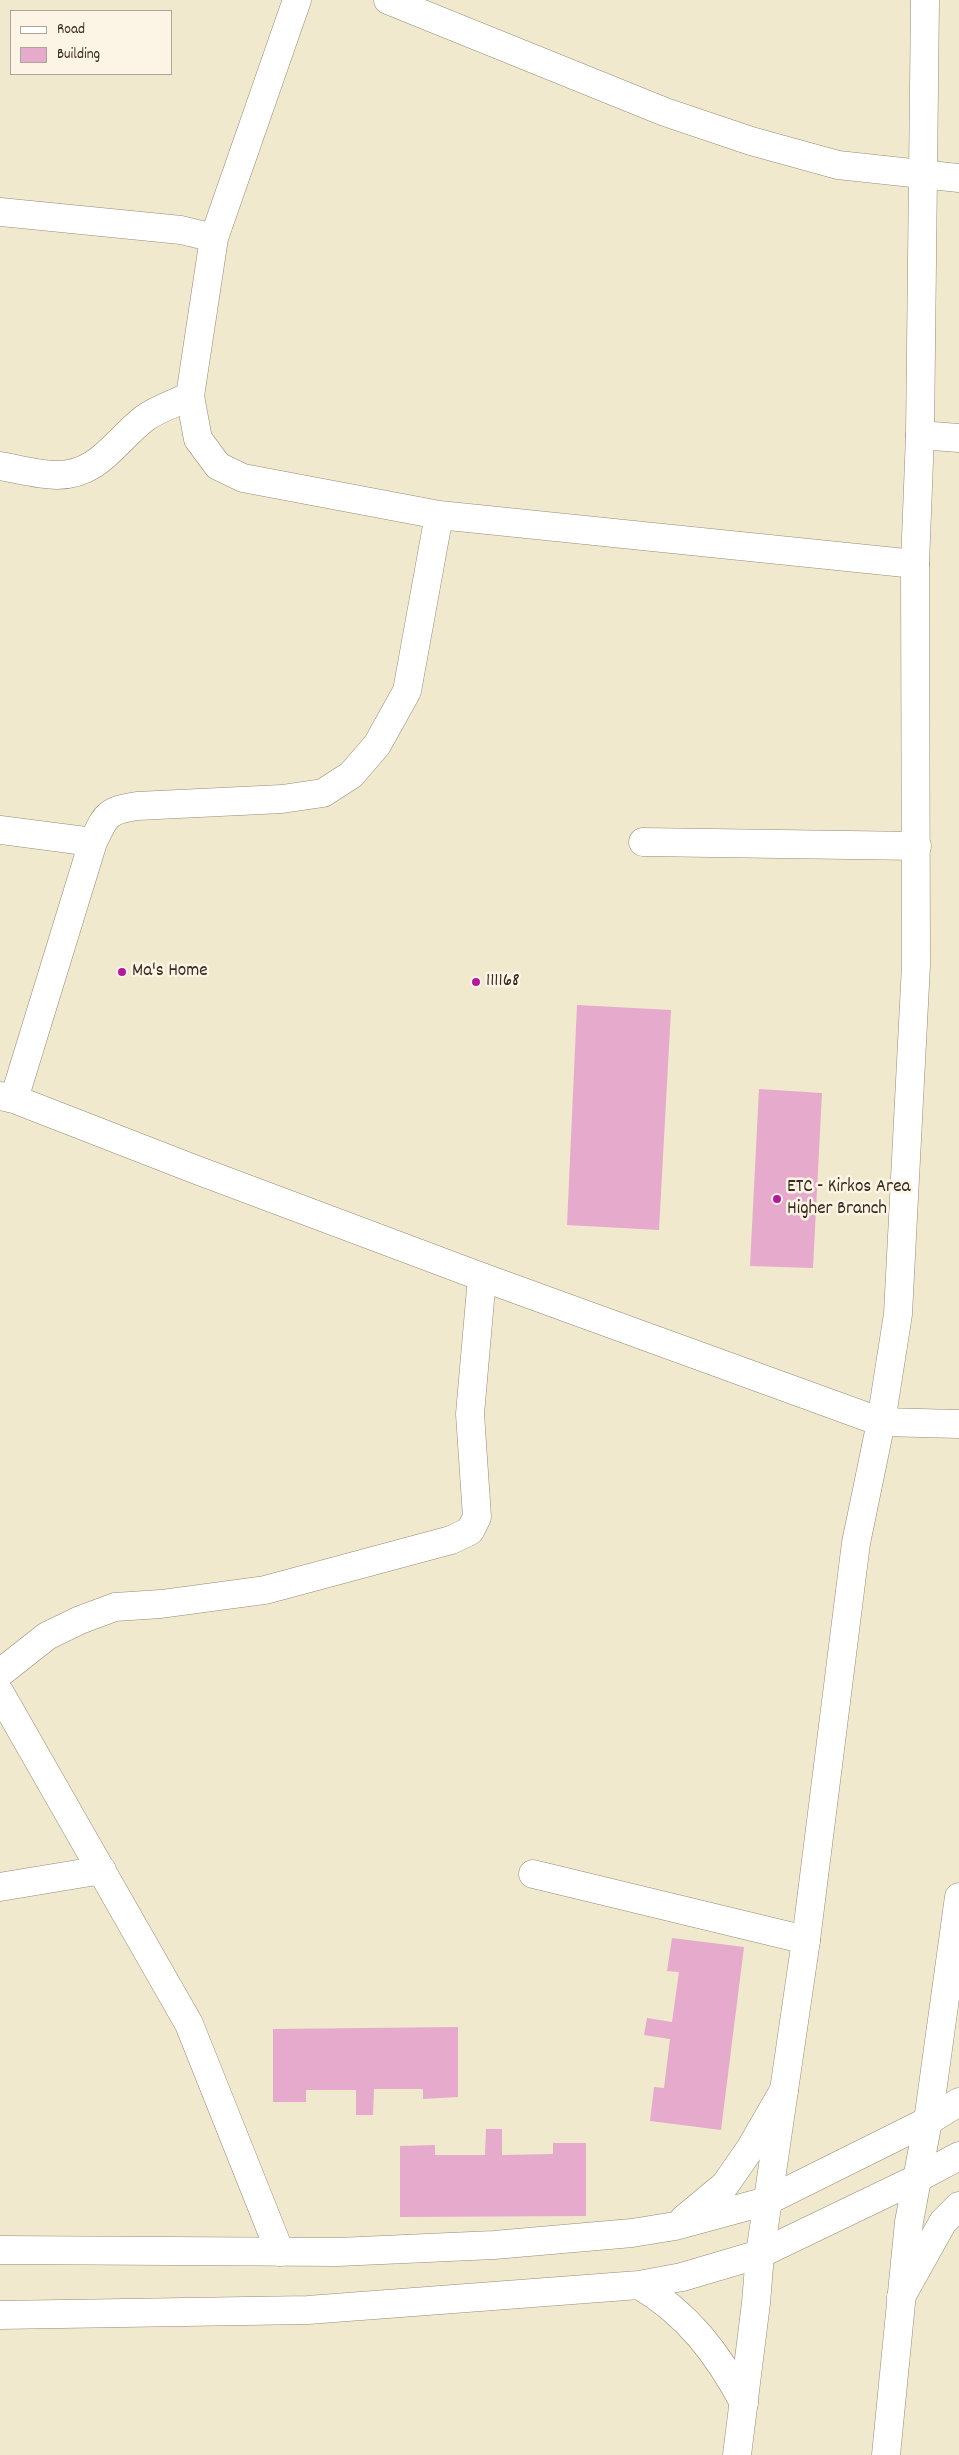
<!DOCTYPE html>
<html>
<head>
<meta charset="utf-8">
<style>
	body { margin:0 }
	#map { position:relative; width:959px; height:2455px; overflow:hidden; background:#f0e9cd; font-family:Dekko,sans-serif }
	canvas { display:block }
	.legend { position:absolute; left:10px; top:10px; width:162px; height:65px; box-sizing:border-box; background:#fcf5e5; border:1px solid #afa495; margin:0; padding:6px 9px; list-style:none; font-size:15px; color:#3b2a1e }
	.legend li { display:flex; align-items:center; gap:10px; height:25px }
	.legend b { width:25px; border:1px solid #afa495 }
</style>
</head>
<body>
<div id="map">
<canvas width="959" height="2455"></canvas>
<ul class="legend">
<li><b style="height:6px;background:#fff"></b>Road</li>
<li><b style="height:14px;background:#e5aacc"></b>Building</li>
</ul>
</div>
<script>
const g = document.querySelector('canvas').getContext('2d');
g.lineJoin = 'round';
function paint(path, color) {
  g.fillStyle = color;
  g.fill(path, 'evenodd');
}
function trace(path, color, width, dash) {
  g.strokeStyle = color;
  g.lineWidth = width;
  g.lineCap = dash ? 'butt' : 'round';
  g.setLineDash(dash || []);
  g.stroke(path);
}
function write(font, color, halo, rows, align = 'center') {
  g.font = font + ' Dekko,sans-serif';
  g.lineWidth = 5;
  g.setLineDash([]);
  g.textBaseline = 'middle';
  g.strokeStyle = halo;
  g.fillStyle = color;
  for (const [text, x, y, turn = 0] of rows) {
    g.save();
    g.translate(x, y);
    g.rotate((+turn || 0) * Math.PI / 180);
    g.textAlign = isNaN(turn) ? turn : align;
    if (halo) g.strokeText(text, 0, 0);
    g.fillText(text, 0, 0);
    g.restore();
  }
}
paint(new Path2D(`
	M577,1005L671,1010L659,1230L567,1225Z
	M759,1089L822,1093L813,1268L750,1266Z
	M672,1938L744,1947L721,2130L650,2121L654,2087L664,2088L670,2039L644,2035L647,2018L672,2022L679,1972L667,1971Z
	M458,2027V2097L423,2099V2089H374L373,2115H356V2090H306V2102H273V2029Z
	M486,2129H502V2155L553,2154V2143H586V2216L400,2217V2146L435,2145V2155H485Z`), '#e5aacc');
const minor = new Path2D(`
	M0,212L181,230L214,238L297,0
	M190,396L214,238
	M0,466C18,469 39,475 57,475C99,475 115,441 145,418C157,409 176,403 190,396L198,439L218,466L243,478L439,515
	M0,830L93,842C106,815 106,811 137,806L282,799L323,793L351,775L377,745L407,691L439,515L915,564
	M643,842L917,846
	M0,1096L14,1099L194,1169L482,1277L881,1422L959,1424
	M14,1099L93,842
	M0,1673L47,1636L80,1620L115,1607L161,1604L265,1590L451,1540L470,1531L477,1517L470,1414L482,1277
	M0,1693L189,2024L280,2252
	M533,1874L806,1940
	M0,1887L102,1870`);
const tertiary = new Path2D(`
	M388,0L665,112L751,141L838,165L959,178
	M920,435L959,438`);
const secondary = new Path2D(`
	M737,2455L756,2303L760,2254L806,1940L856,1543L881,1422L898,1314L916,965L915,564L920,435L925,0
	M886,2455L909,2222L928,2121L959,1897`);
const primary = new Path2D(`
	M949,1971L959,1976
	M684,2219L725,2185L750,2149L784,2090
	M0,2250L338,2252L494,2245L632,2233L675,2226L767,2201L928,2121L959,2102
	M639,2285C688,2314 718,2354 744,2403
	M901,2297L943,2222L959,2206
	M0,2315L308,2310L639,2285L682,2277L760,2254L916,2179L959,2156`);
trace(minor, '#968a76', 29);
trace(tertiary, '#968a76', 29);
trace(secondary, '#968a76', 29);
trace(primary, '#968a76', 29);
trace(minor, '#fff', 28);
trace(tertiary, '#fff', 28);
trace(secondary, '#fff', 28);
trace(primary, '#fff', 28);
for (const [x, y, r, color] of [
	[122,972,5,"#b5179e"],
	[476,982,5,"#b5179e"],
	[777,1199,5,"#b5179e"]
]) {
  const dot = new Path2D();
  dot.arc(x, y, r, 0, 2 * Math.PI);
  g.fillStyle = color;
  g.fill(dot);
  trace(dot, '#fcf5e5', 2);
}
write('19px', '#3b2a1e', '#fcf5e5', [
	["Ma's Home",132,972],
	["111168",486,982],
	["ETC - Kirkos Area",787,1188],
	["Higher Branch",787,1210]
], 'left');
</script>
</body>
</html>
